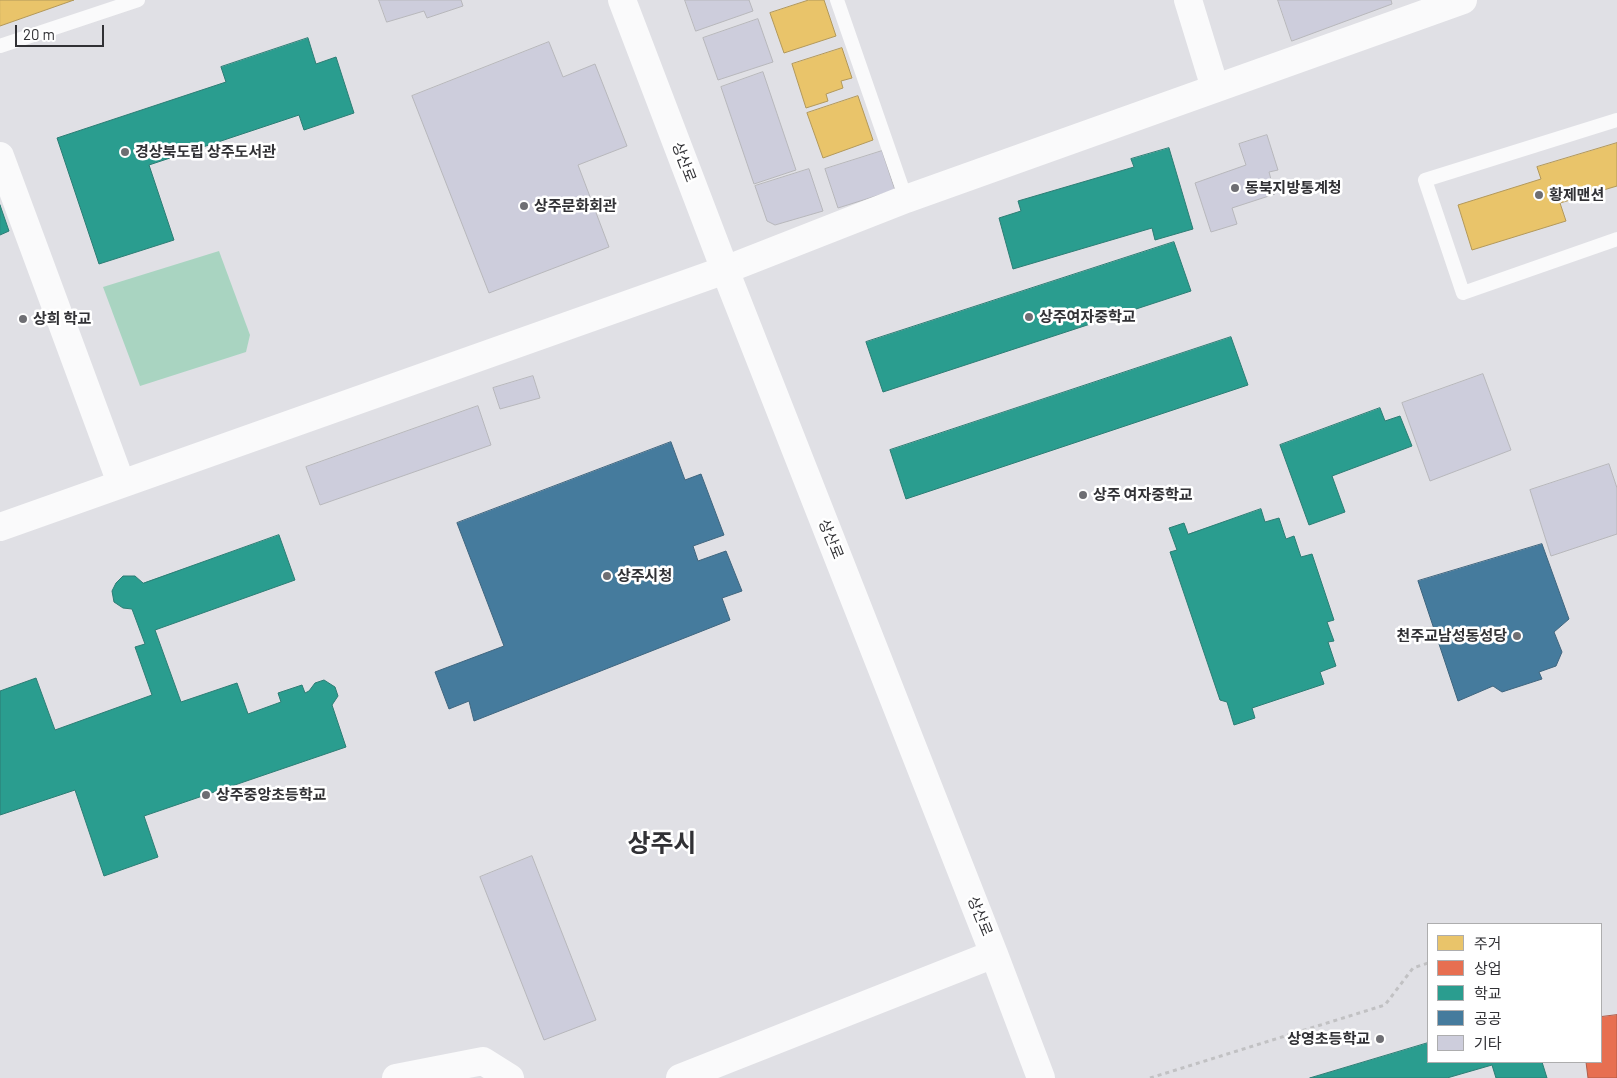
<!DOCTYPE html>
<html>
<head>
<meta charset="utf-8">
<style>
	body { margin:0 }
	#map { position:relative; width:1617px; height:1078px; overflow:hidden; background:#e0e0e5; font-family:Barlow,"Noto Sans KR",sans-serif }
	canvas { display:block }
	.legend { position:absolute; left:1427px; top:923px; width:175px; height:140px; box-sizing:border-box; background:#fff; border:1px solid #adadae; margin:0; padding:6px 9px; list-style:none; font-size:15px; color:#313135 }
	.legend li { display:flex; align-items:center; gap:10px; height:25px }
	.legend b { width:25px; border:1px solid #adadae }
	.scale { position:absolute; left:15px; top:25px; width:89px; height:22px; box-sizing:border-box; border:2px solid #313135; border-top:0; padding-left:6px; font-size:15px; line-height:18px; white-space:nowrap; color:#313135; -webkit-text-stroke:4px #fff; paint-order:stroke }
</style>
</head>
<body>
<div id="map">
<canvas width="1617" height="1078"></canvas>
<ul class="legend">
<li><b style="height:14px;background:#e9c46a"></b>주거</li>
<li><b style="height:14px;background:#e76f51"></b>상업</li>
<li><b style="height:14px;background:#2a9d8f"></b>학교</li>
<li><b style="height:14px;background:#457b9d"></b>공공</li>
<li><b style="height:14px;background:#cdcddc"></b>기타</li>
</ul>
<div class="scale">20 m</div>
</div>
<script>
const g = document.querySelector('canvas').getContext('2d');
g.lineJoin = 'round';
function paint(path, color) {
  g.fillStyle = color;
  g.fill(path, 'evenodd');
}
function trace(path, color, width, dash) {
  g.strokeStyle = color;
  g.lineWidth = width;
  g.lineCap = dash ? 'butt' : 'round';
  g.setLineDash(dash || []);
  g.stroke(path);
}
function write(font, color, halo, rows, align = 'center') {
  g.font = font + ' Barlow,"Noto Sans KR",sans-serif';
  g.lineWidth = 5;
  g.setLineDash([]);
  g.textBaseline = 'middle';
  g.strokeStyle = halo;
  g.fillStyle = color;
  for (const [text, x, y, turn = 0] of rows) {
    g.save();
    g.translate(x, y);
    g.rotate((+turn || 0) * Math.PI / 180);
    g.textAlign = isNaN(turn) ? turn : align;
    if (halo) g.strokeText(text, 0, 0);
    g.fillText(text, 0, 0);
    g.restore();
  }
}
paint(new Path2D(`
	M219,251L250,335L246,352L140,386L103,287Z`), '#a9d4c1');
const homes = new Path2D(`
	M0,0H74L0,26Z
	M809,0H824L836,36L784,53L770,13Z
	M842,48L852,78L841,81L843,88L826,94L828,101L806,108L792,64Z
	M858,96L873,140L823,158L807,113Z
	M1617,143V186L1560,203L1566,221L1472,250L1458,205L1541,179L1537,167Z`);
paint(homes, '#e9c46a');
trace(homes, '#b2985a', 1);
const shops = new Path2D(`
	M1617,1015V1078H1588L1586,1062H1601V1017Z`);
paint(shops, '#e76f51');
trace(shops, '#b05c49', 1);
const schools = new Path2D(`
	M308,38L316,64L336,57L354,113L304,130L299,115L149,165L174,240L99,264L57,138L226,82L221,67Z
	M1169,148L1193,229L1155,240L1152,228L1013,269L999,218L1021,211L1018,201L1134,167L1131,159Z
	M0,205L9,231L0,235Z
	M1174,242L1191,291L883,392L866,342Z
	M1231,337L1248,385L906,499L890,450Z
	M1380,408L1385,421L1400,416L1412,446L1332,476L1345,512L1309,525L1280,445Z
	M1261,509L1265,522L1279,518L1286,539L1294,536L1301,557L1312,554L1334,620L1327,622L1334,641L1328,642L1336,666L1320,672L1324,684L1252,708L1255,718L1234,725L1227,702L1220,700L1170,552L1177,550L1169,528L1184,523L1188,534Z
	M279,535L295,580L155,630L181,702L237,683L248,714L281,702L278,693L302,685L305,693L309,691L315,683L324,680L335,687L338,696L332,705L346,747L144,816L158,857L104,876L75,790L0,815V691L36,678L55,730L152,695L135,647L145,644L132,609L123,608L114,602L112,591L116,583L123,576H135L143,583Z
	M1428,1043V1062H1542L1547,1078H1496L1492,1065L1447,1078H1310Z`);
paint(schools, '#2a9d8f');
trace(schools, '#2c7d74', 1);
const public = new Path2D(`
	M671,442L685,480L701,474L724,535L693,546L698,561L726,551L742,591L722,598L730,620L474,721L469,701L449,709L435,672L504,646L457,523Z
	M1542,544L1569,619L1554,632L1562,652L1556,666L1539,672L1542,679L1502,692L1493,686L1458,701L1418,581Z`);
paint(public, '#457b9d');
trace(public, '#3f657e', 1);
const building = new Path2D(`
	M379,0H461L463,6L427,18L424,11L387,22Z
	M685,0H749L753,11L696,31Z
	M1278,0H1391L1392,4L1292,41Z
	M758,19L773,62L718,80L703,38Z
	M549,42L563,77L595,64L627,146L578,165L609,247L489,293L412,96Z
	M763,72L796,170L754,184L721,87Z
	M1267,135L1278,170L1269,172L1275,194L1232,208L1237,224L1211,232L1195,183L1246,165L1239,144Z
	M882,151L895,190L838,208L825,169Z
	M809,169L823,211L775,225L767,221L755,186Z
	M1483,374L1511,450L1430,481L1402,403Z
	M533,376L540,398L500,409L493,388Z
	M478,406L491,445L320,505L306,467Z
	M1609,464L1617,488V534L1551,556L1530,490Z
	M532,856L596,1020L544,1040L480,877Z`);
paint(building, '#cdcddc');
trace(building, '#b7b7bb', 1);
trace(new Path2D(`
	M1150,1078L1385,1005L1413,968L1428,963`), '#c1c1c3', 3, [4, 4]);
trace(new Path2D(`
	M837,0L906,199
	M0,46L138,0
	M1617,120L1425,180L1463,293L1617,239`), '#fafafb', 14);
trace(new Path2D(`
	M0,156L121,483
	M0,527L725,270L906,199L1463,0
	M396,1078L483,1061L510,1078`), '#fafafb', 28);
trace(new Path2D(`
	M622,0L725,270L994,954L1041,1078
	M1188,0L1215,88
	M680,1078L994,954`), '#fafafb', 28);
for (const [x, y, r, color] of [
	[125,152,5,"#6e6e73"],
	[1235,188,5,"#6e6e73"],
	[1539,195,5,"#6e6e73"],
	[524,206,5,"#6e6e73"],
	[1029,317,5,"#6e6e73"],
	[23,319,5,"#6e6e73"],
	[1083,495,5,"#6e6e73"],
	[607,576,5,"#6e6e73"],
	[1517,636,5,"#6e6e73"],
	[206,795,5,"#6e6e73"],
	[1380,1039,5,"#6e6e73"]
]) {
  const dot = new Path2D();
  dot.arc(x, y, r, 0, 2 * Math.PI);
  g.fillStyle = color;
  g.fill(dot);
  trace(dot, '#fff', 2);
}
write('bold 15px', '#313135', '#fff', [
	["경상북도립 상주도서관",135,152],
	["동북지방통계청",1245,188],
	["황제맨션",1549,195],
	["상주문화회관",534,206],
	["상주여자중학교",1039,317],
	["상희 학교",33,319],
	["상주 여자중학교",1093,495],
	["상주시청",617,576],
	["천주교남성동성당",1507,636,"right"],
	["상주중앙초등학교",216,795],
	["상영초등학교",1370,1039,"right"]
], 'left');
write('15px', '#313135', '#fff', [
	["상산로",684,162,69],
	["상산로",831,539,68],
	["상산로",980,916,68]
]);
write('bold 25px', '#313135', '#fff', [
	["상주시",662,844]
]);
</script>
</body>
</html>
